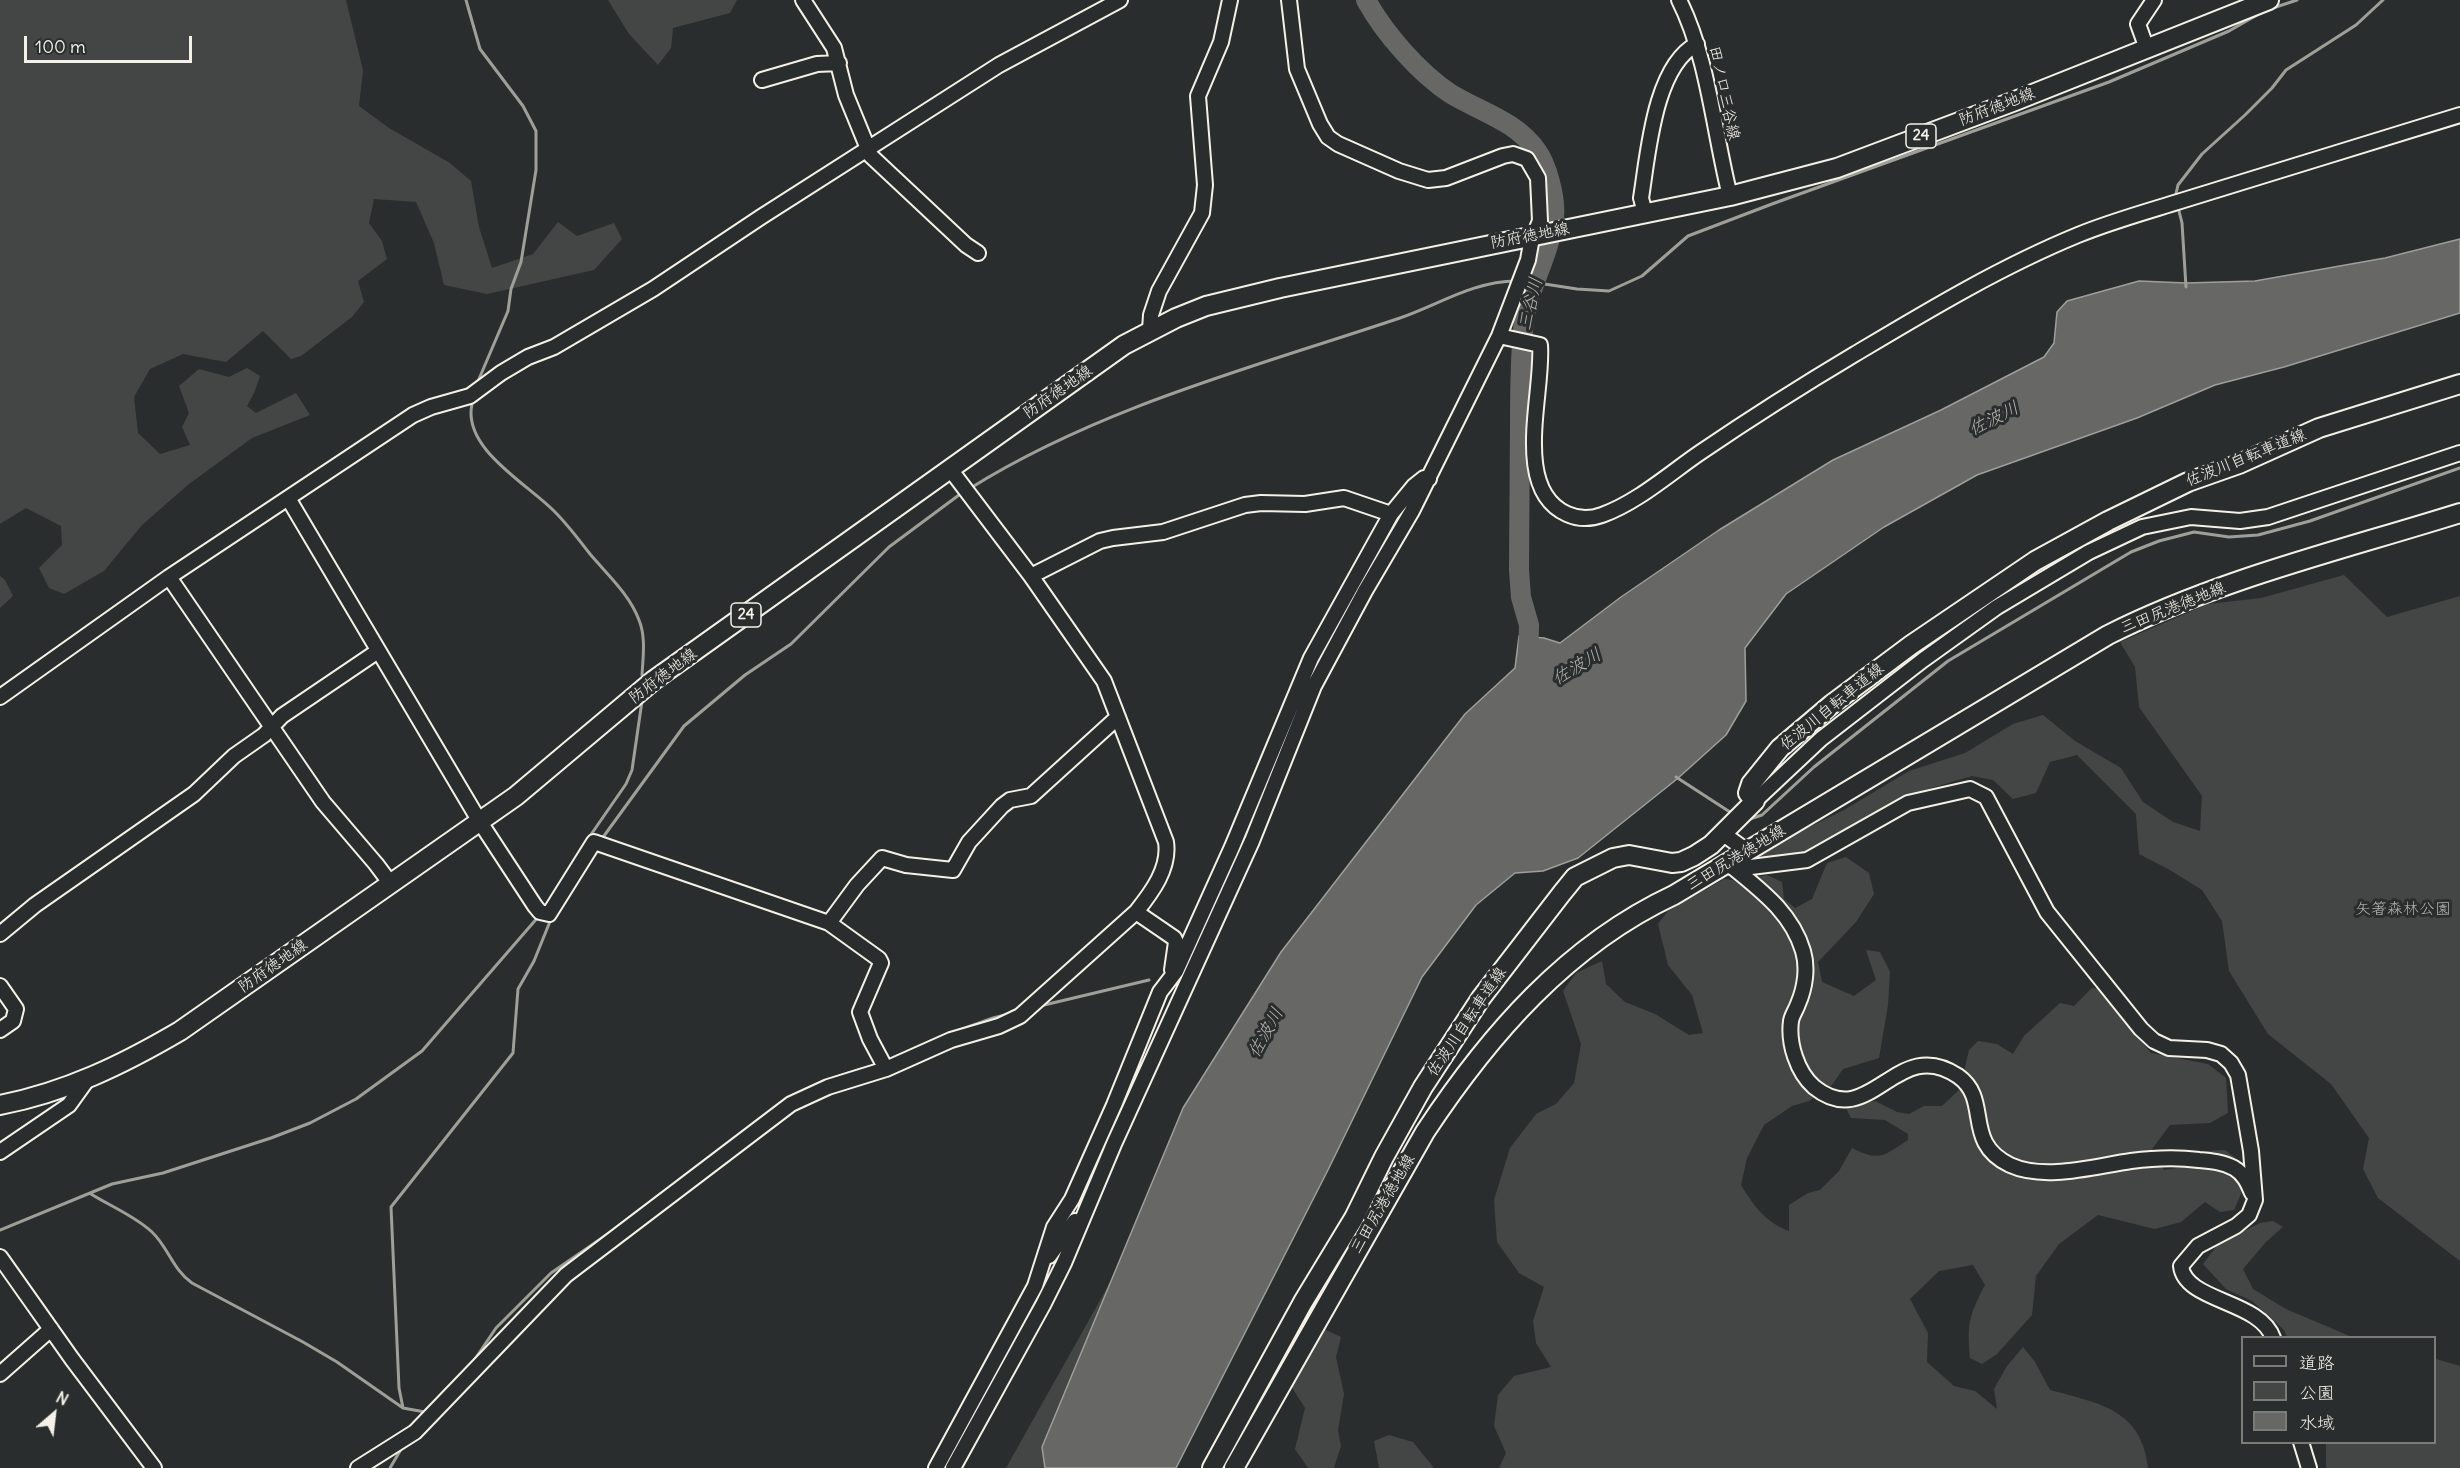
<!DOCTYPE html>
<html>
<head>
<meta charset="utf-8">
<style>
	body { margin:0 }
	#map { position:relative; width:2460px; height:1468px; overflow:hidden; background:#2a2d2e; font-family:Delius,"Klee One",sans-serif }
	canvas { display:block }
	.legend { position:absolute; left:2241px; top:1336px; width:195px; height:108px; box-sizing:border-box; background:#2a2d2e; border:2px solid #7b7b78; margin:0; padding:8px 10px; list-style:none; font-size:18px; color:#f4f1e8 }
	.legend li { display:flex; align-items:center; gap:12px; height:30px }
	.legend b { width:30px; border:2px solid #7b7b78 }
	.north { position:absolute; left:24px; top:1384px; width:60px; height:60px; -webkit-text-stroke:4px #2a2d2e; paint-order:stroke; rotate:28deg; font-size:16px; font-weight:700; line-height:24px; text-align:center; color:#f4f1e8 }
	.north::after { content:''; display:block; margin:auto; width:21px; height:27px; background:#f4f1e8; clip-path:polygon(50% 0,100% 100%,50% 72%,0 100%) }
	.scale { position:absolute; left:24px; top:36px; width:168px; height:27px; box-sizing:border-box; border:3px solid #f4f1e8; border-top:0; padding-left:8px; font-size:18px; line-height:21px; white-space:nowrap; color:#f4f1e8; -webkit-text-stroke:4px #2a2d2e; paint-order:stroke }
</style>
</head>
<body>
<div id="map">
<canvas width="2460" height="1468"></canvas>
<ul class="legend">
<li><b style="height:8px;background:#2a2d2e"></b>道路</li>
<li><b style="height:16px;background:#444645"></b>公園</li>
<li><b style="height:16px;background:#676866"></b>水域</li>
</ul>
<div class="north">N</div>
<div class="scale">100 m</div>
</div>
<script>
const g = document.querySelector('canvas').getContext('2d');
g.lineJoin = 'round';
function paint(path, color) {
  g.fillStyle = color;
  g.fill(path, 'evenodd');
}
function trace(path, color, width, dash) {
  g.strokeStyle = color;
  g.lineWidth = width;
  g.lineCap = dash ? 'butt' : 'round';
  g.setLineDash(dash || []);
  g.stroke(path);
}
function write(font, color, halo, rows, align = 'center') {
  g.font = font + ' Delius,"Klee One",sans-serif';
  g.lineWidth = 6;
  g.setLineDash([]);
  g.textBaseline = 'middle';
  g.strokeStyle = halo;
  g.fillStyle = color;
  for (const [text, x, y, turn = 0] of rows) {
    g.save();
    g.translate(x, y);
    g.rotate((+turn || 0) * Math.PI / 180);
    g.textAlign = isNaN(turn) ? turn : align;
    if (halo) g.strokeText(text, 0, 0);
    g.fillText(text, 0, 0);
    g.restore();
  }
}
paint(new Path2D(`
	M0,0H346L363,70L359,106L389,128L450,163L471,181L479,227L492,268L533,254L558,222L577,236L614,223L622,239L594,270L487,294L444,285L434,243L416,202L374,199L369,223L382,241L387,259L358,281L364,302L352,317L301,356L291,359L263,331L226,362L183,354L150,369L134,397L138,433L160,454L190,445L182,427L189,413L179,386L199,369L229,377L247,368L260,376L254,393L247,406L256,413L296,393L310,415L252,438L189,484L142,525L104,571L64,594L49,588L39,568L62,545L61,526L26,508L0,524Z
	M608,0H737L730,13L673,28L671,48L658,65L629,34Z
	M2344,575L2387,617L2460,596V1261L2378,1198L2363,1169L2369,1138L2331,1084L2268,1034L2229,971L2222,921L2202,890L2170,870L2139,854L2136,814L2077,755L2050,762L2036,793L2013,799L1993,780L1972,776L1904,796L1819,848L1759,863V852L1844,810L1909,771L1965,753L2013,724L2043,715L2075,741L2121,768L2143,802L2173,822L2200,831L2202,796L2139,707L2135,667L2120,642L2208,604L2261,598Z
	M0,576L5,580L13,596L0,608Z
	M1846,857L1869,873L1874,894L1856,922L1818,962L1822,982L1854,996L1876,980L1866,950L1880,952L1890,972L1888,1005L1879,1058L1843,1069L1832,1085L1809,1101L1792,1106L1764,1125L1747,1158L1741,1185C1754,1206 1765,1222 1789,1231V1205L1808,1193L1820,1190L1839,1171L1852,1148C1879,1162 1884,1156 1908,1140V1134L1885,1120L1851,1118L1845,1106L1875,1101L1897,1112L1909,1114L1924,1106H1942L1960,1089L1969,1050L1978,1041L1997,1044L2013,1054L2024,1036L2060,1003L2074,1006L2092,988L2098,989L2151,1053L2208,1064L2226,1078L2228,1113L2210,1123L2170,1125L2152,1149L2164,1170L2184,1167L2206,1151L2225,1150L2245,1165L2241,1194L2234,1210L2220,1212L2205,1202L2181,1222L2155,1229L2098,1215L2059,1244L2036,1276L2032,1315L1997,1354L1982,1364L1970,1358C1967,1323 1969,1316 1985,1285L1973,1265L1939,1271L1910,1299L1928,1333L1927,1362L1954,1386L1975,1391L1997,1409L1994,1389L2007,1366L2023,1347L2035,1362L2050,1390C2098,1403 2142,1409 2148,1468H1499L1506,1453L1494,1426L1498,1395L1514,1376L1551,1367L1536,1343L1533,1321L1544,1287L1519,1273L1497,1242L1494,1200L1510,1148L1536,1114L1556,1104L1574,1083L1581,1044L1563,991L1576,973L1602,961L1606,984L1625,1002L1655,1014L1689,1035L1703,1033L1692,995L1668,965L1658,924L1668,911L1724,879L1740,881L1767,875L1782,882L1784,899L1795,908L1812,899L1827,863Z
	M2273,1221L2283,1227L2266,1242L2243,1269L2253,1289L2286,1309L2352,1337H2287L2284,1330L2252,1301L2226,1289L2203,1264L2218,1244L2260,1223Z
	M1112,1279L1042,1447L1045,1468H1006Z
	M1324,1329L1341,1337L1336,1357L1344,1394L1338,1430L1341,1446L1334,1468H1308L1295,1449L1305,1408L1291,1386Z
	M2436,1359L2460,1366V1468H2326V1443L2434,1442Z
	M1389,1435L1413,1442L1434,1468H1379L1374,1441Z`), '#444645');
const water = new Path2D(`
	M2460,239V313L2284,367L2215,385L2137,418L1977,475L1884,527L1786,594L1745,648L1746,701L1726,735L1677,779L1578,858L1543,871L1515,873L1476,905L1422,977L1328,1170L1176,1468H1045L1042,1447L1183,1108L1281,952L1465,714L1515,668L1519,636L1544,638L1560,643L1621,597L1719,530L1833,460L1941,410L2044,357L2054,343L2057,312L2067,301L2139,281L2186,283L2255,281L2385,258Z`);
paint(water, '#676866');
trace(water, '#9f9f9a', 1.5);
trace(new Path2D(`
	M466,0L480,49L523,106L536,131V170L521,262L511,289L508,311L476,386
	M2270,9L2297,0
	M2175,198L2178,185L2202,154L2245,115L2272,88L2286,70L2356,25L2383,0
	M2178,207L2182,223L2186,287
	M1525,281L1577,289L1609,291L1642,276L1688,236L1772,204L2109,82L2229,31L2264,11
	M472,404C462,449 528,484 555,512C568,525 579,540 590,554C607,574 630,595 639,620C646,637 643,657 642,675
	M969,489C1100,407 1254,367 1400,318C1438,305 1474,281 1516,281
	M1676,777L1733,814
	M1747,820L1762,815L1814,767L1948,661L2131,552L2159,541L2194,532L2229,537L2258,535L2310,521L2460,468
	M601,840L684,726L745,675L791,644L889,547L963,492
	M581,849L626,784L632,770L642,701
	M1040,1006L1149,980
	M957,1031L993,1018L1013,1013
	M759,1120C794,1090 835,1076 879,1064
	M91,1194C110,1206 135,1216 152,1232C168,1247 173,1270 192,1283L303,1342L337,1362L403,1408L425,1412
	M0,1230L112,1184L163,1173L271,1138L310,1123L356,1099L422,1051L539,916
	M403,1408L399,1388L391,1207L513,1053L518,989L534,961L551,919
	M422,1415L473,1362L496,1328L551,1273L615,1229L718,1151
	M390,1468L400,1451`), '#9f9f9a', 3);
trace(new Path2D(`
	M1366,0C1385,34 1419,73 1451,94C1481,112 1516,121 1537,151C1547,164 1556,199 1554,216C1551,252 1530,284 1524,320C1520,355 1520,390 1520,425C1520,473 1519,522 1519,570L1521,597L1529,625L1528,664`), '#676866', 20);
const minor = new Path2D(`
	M803,0L834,48L846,95L871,156L966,245L978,253
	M1679,0C1708,57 1714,133 1730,196
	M2147,49L2138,24L2154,0
	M762,80L817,64L839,63
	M1645,213L1641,198C1648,155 1654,66 1697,44
	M1150,330L1151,315L1159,291L1202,213L1205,185L1198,96L1221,42L1230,0
	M1499,336L1540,345C1544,392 1511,489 1567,514C1578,519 1591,519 1602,515C1638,502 1670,473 1701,452C1751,418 1803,385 1855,354C1927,311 2000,267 2078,235C2112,221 2149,211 2184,200C2276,171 2368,144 2460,115
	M288,498L480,822L535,906L540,912L549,914L594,842L829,923L857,885L882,858L906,865L953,870L969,842L1002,806L1010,800L1031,796L1118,717
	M1031,576L1100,541L1113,538L1163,532L1245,505L1261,503L1305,504L1344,498L1391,514
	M169,577L323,802L376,864L391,884
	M0,697L169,577L413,415L431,407L470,396L501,373L528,357L554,347L653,289L761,217L999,65L1120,0
	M1755,801L1821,739L1923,660L1997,607L2089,552L2142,527L2191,517L2240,521L2268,517L2460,453
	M1722,833L1747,851
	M1726,864L1735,869L1807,860L1908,803L1970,789L1986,797L2047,912L2141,1029L2154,1041L2169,1048L2207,1050L2221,1054L2231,1063L2238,1075L2251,1151L2255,1200L2249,1215L2236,1226L2198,1246L2181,1266C2185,1302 2260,1300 2273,1338
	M1735,869C1763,892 1792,914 1803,951C1808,968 1805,988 1798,1004C1796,1010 1792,1015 1791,1021C1788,1043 1797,1072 1814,1087C1871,1133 1896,1034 1958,1076C1992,1100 1962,1142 2010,1165C2045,1181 2095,1166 2131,1161C2154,1158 2176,1157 2199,1160C2211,1161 2223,1162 2234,1168C2244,1174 2248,1183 2252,1193
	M1136,912L1174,938L1176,942L1172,970
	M829,923L879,959L881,963L860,1012L870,1039L886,1069
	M0,934L35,905L194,794L234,756L264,735L282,716L378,651
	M0,986L16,1009L13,1021L0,1030
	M0,1152L69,1105L87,1080
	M1049,1256L1075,1221
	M0,1257L72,1359L154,1468
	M0,1374L51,1329
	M2301,1442L2309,1468
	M358,1468L415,1432L566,1275L791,1104L828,1087L886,1069L951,1040L999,1026L1020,1016L1136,912C1152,892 1170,868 1166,842L1104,681L1031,576L950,469
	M936,1468L1035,1286L1054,1227L1072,1199L1114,1105L1160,992L1176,971L1232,847L1311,658L1391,514L1414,486L1424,478L1429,479
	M953,1468L1043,1305L1064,1263L1114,1144L1252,841L1314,686L1365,591L1412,511L1499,336L1528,260L1531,243L1540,221L1538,178L1527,159L1513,154L1503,156L1446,178L1428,180L1399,171L1338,144L1328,137L1320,124L1297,69L1289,0`);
const major = new Path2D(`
	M0,1105C66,1092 122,1065 180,1031L516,796L654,680L1124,345L1176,318L1206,306L1280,288L1730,196L1837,168L2015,101L2269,0
	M1212,1468L1303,1302L1354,1218L1384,1157L1423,1087L1481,998L1562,893L1575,877L1613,858L1629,855L1672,863L1681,862L1694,856L1711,845L1755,801L1748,793L1751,784L1780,748L1832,704L1911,645L2035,561L2108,521L2188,482L2239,464L2319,428L2460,384
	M1234,1468L1425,1132C1489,1035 1567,945 1674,895L2108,635C2219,579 2342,550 2460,513`);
trace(minor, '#f4f1e8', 18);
trace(major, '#f4f1e8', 22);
trace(minor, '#2a2d2e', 14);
trace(major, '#2a2d2e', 18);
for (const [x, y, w] of [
	[1921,136,30],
	[746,615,30]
]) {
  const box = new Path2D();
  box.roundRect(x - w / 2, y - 12, w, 24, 4.5);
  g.fillStyle = '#2a2d2e';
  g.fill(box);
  trace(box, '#f4f1e8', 1.5);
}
write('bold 15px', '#f4f1e8', null, [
	["24",1921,136],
	["24",746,615]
]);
write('16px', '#f4f1e8', '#2a2d2e', [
	["田ノ口三谷線",1724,93,78],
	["防府徳地線",1997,107,-21],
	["防府徳地線",1530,236,-11],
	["防府徳地線",1058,392,-35],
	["佐波川自転車道線",2246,458,-22],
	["三田尻港徳地線",2173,608,-22],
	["防府徳地線",663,676,-37],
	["佐波川自転車道線",1832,707,-39],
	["三田尻港徳地線",1736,858,-31],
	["防府徳地線",273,966,-35],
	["佐波川自転車道線",1467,1022,-56],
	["三田尻港徳地線",1383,1204,-60]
]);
write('16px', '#b6b5af', '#2a2d2e', [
	["矢箸森林公園",2403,909]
]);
write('italic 18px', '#b5b3ae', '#2a2d2e', [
	["三谷川",1531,304,-77],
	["佐波川",1994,419,-27],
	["佐波川",1577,667,-31],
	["佐波川",1266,1033,-61]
]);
</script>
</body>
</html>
